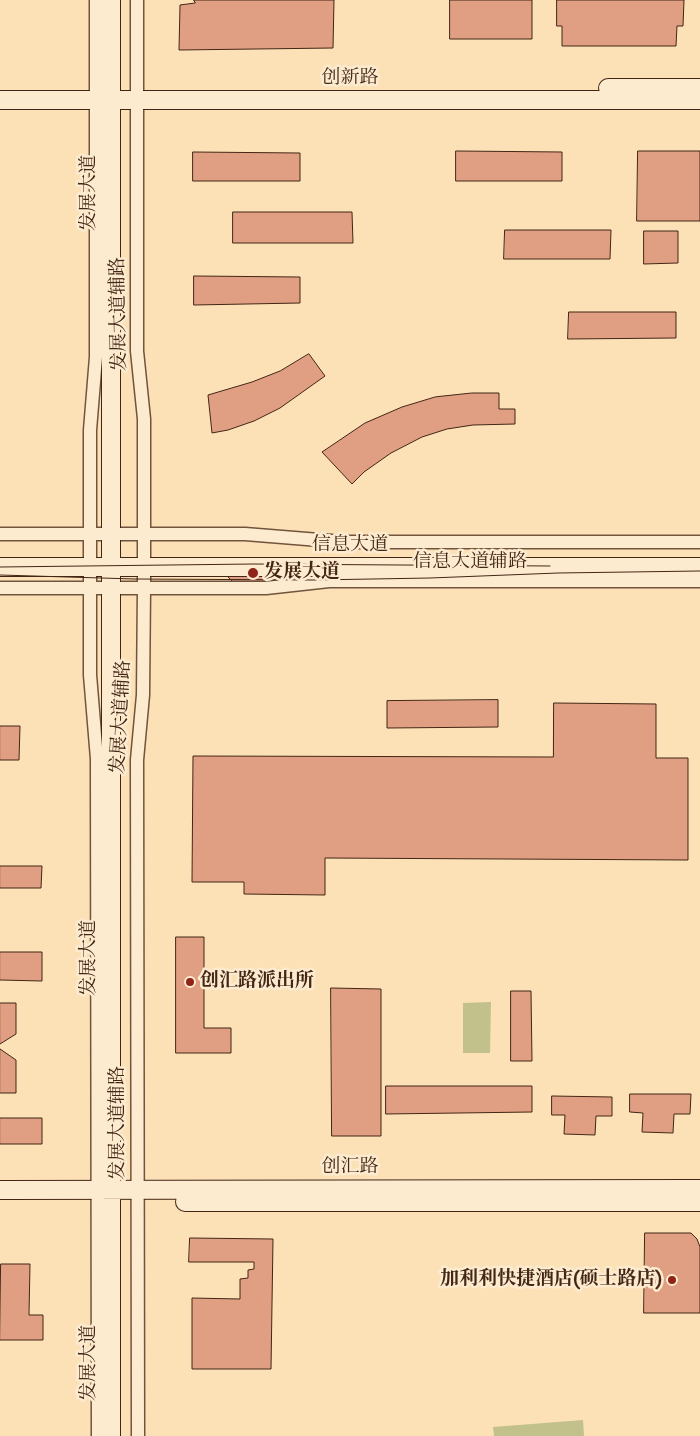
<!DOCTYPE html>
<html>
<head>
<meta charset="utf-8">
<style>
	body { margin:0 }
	canvas { display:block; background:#fce0b6 }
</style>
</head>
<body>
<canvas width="700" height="1436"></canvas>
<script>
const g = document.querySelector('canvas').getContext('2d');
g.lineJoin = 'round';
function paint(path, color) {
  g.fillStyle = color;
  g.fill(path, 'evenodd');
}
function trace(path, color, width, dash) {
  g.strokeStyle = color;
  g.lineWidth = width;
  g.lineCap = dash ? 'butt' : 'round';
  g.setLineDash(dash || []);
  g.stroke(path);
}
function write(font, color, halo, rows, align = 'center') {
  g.font = font + ' "IM FELL DW Pica","Noto Serif SC",serif';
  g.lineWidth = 5;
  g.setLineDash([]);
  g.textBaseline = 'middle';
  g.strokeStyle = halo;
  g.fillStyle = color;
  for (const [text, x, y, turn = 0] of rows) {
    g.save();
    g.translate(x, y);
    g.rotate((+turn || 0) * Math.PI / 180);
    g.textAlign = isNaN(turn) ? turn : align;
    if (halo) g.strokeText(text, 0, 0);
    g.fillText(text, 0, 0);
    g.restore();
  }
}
paint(new Path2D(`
	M491,1002L490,1053H463V1003Z
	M583,1420L584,1436H494L493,1427Z`), '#c2c18c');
const building = new Path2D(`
	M194,0H334L333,48L179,50L180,5L195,3Z
	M450,0H532V39H450Z
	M557,0H684L683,26H677L676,46H562V26H557Z
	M456,151L562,152V181H456Z
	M638,151H700V221H637Z
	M193,152L300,153V181H193Z
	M233,212H352L353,243H233Z
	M505,230H611L610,259H504Z
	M644,231H678V263L644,264Z
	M194,276L300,277V303L194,305Z
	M569,312H676V338L568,339Z
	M309,354L325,376L280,408L254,421L228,430L212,433L208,395L252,382L280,371Z
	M472,393H499V409H515V424L473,425L447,429L422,437L391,453L364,472L352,484L322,452L365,423L402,407L435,397Z
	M292,574L285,583L233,582L226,575Z
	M498,700V727L387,728V701Z
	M554,703L656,704V758H688V860L325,858V895L244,894V882H192L193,756L553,757Z
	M0,726H20L19,760H0Z
	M0,866H42L41,888H0Z
	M176,937H204V1028H231V1053H176Z
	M0,952H42V981L0,980Z
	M331,988L381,989V1136H332Z
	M511,991H531L532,1061H511Z
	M0,1003H16V1034L0,1044Z
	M0,1049L16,1060V1093H0Z
	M386,1086H532V1112L386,1114Z
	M630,1094H691L690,1114H674L673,1133L642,1132L643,1113L630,1112Z
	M552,1096L612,1097V1116H596L595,1135L564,1134L565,1115H552Z
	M0,1118H42V1144H0Z
	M645,1233H691L697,1239L700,1247V1313H644Z
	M190,1238L273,1239L271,1369H192V1298L240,1299V1279L248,1278V1270L254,1269V1262H189Z
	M1,1264H30L29,1315H43V1340H0Z`);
paint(building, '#e09f83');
trace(building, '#432615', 1);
const street = new Path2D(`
	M96,0V357L90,430V675L97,759L98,1436
	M137,0V351L144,419V588L143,695L137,760L138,1436
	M0,534H245L344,542H700
	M0,588H266L329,581H700`);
const secondary = new Path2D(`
	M111,0V1436
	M608,88H700
	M0,100H700
	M0,567H700
	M0,1190L700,1189
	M185,1202H700`);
trace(street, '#71543d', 15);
trace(secondary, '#432615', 20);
trace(street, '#fdebd0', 12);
trace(secondary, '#fdebd0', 18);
trace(new Path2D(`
	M0,567L253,564L550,566
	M0,575L135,579L314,580L430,578L558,573L700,571`), '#432615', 1);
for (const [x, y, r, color] of [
	[253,573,6,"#8f2418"],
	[190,982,5,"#8f2418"],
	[672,1280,5,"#8f2418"]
]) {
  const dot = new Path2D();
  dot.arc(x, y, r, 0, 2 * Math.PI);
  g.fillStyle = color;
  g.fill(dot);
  trace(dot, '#fdebd0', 2);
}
write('19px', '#432615', '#fdebd0', [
	["创新路",350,79],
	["发展大道",90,193,-90],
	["发展大道辅路",120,314,-91],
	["信息大道",350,546],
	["信息大道辅路",470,563],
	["发展大道辅路",122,717,-87],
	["发展大道",90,958,-90],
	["发展大道辅路",119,1123,-90],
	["创汇路",350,1168],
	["发展大道",90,1363,-90]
]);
write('bold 19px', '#432615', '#fdebd0', [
	["发展大道",264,573],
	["创汇路派出所",200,982],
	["加利利快捷酒店(硕士路店)",662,1280,"right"]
], 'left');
</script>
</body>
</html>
